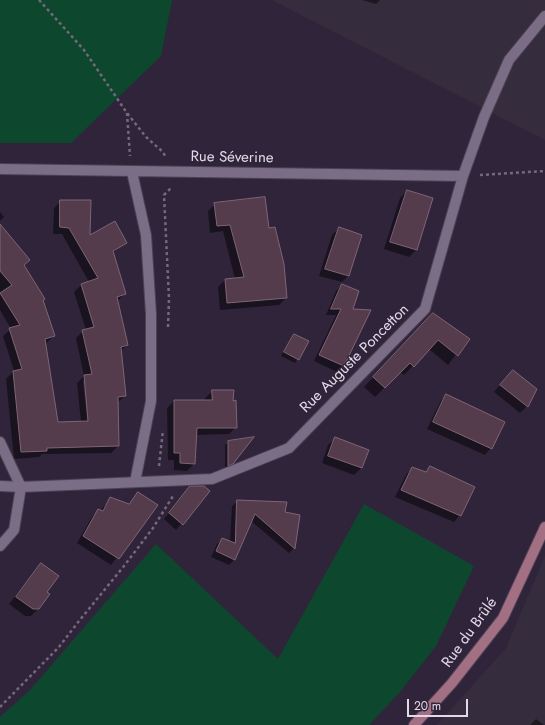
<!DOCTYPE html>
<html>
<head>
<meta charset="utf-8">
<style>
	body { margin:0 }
	#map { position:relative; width:545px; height:725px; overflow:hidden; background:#30243a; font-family:Jost,sans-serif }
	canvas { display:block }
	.scale { position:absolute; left:407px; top:699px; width:61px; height:18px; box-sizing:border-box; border:2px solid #e2dae8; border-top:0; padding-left:5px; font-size:12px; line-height:14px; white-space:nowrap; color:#e2dae8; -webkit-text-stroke:3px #30243a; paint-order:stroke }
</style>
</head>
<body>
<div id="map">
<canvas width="545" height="725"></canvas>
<div class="scale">20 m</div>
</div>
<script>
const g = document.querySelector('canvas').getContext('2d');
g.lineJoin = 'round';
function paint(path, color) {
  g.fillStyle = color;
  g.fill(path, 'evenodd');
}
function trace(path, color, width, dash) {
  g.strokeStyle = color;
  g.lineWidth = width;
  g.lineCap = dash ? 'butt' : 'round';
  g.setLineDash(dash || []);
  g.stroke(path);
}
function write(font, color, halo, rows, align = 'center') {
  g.font = font + ' Jost,sans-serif';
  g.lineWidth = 3;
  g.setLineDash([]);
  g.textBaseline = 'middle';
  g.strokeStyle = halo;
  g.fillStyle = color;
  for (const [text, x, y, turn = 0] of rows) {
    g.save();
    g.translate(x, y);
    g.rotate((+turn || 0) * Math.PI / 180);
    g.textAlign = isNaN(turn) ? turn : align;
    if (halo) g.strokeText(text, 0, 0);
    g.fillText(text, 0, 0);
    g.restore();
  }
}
paint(new Path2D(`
	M272,0H545V140Z
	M545,556V725H437L506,648Z`), '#352d3d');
paint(new Path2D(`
	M0,0H172L161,56L71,143H0Z
	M364,504L474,566L436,646L400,692L369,725H0V717L30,690L156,544L278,659Z`), '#0d482e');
paint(new Path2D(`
	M362,0H380L376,4Z
	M407,191L432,199L416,250L409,257L384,249L400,198Z
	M61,201L89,237L126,243L112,253L125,294L117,301L127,345L121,351L125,396L117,403L118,446L111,453L42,454L39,457L14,459L6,379L14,371L3,336L11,329L0,310V226L42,301L54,336L45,344L57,423L81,422L77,383L84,376L76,338L83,331L86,330L74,292L81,285L89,282L62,234H53L54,208ZM83,381H85L90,426H88Z
	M215,204L286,298L279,305L220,310L218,287L225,280L235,279L223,231L210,233L208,211Z
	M0,212L4,217L0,221Z
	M339,228L349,275L342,282L319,276L332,235Z
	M342,285L352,310L369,311L343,366L337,372L314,361L336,315H326L336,291Z
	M433,314L468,339L448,365L429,349L404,375L400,372L375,397L364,387Z
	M294,335L307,342L295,363L281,356Z
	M506,378L536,390L527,406L520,413L494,392Z
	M213,391L236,427L229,434L196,435L194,464L187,471L174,470V460H168L167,408L174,401H205V398Z
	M446,395L491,448L485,455L427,429L440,402Z
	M336,438L361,468L354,475L322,463L328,445Z
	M229,442L232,463L225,468V445Z
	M412,468L425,473L430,468L460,515L454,522L395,497L406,475Z
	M209,491L176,530L164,519L184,494Z
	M138,494L157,506L111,565L77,543L92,517L98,510L100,511L111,498L128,505Z
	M238,501L284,513L299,515L294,548L289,553L251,521L234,560L229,565L211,557L217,544L223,539L230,542L232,506Z
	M41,564L46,592L38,609L31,616H25L9,604Z
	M536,719L544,725H530Z`), '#0007');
const building = new Path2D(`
	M407,190L433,198L417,250L390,242Z
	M265,197L269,228L275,227L284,264L287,298L227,303L225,279L244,277L230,225L217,226L214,203Z
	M60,200H91L90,235L115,221L127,243L113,251L126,294L117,297L128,345L121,347L126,396L118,397L119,446L47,448V451L21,452L13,371L22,369L9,328L20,325L0,293L12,285L0,271V224L30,260L24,265L45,299L43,300L55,336L45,339L58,422L88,421L84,375L92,374L82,330L94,327L81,284L98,278L69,228L60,227Z
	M339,227L362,235L349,276L325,269Z
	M342,284L359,291L353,309L371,310L344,366L319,355L341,309H331Z
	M433,313L470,339L458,356L438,340L414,367L410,363L385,388L373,377Z
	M294,334L309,341L299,360L284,352Z
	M513,370L537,389L528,407L500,385Z
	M212,390H234L233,401L236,400L237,428H197L195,464L180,463V453H174V400H212Z
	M446,394L505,422L492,449L433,422Z
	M254,437L233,464L228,466V441Z
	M335,437L369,450L362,468L328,456Z
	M430,466L475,487L461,516L401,490L412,467L426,472Z
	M190,486H204L210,491L183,525L169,513Z
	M138,492L158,505L119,559L83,536L98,509L103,511L110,497L129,504Z
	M237,500L287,502L285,512L300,515L295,549L255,514L235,560L216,551L222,538L235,543Z
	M41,563L59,576L47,592L50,594L39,609H33L16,597Z`);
paint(building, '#543c4c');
trace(building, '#7f6476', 1);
const street = new Path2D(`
	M0,169L463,176
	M132,172L146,235L151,314V401L135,482
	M0,442L21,487
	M0,486L21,487L212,479L289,448L425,309L463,176L484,117L509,60L545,16
	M0,546L14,530L21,487`);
const secondary = new Path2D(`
	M414,725L452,683L503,618L545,527`);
trace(street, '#4d4254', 12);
trace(secondary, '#4d4254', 12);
trace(new Path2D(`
	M39,0L84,50L127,113L146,137L163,152L165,156
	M127,113L130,156
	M480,175L545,171
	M168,327L169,299L164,195L172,187
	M159,466L163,430
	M0,707L59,647L79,621L124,566L153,528L173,496`), '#74697c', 2.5, [3, 3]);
trace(street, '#7c6d87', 10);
trace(secondary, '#a36f83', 10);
write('15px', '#e2dae8', '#30243a', [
	["Rue Séverine",232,158,1],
	["Rue Auguste Poncetton",355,359,-45],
	["Rue du Brûlé",470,633,-54]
]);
</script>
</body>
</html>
